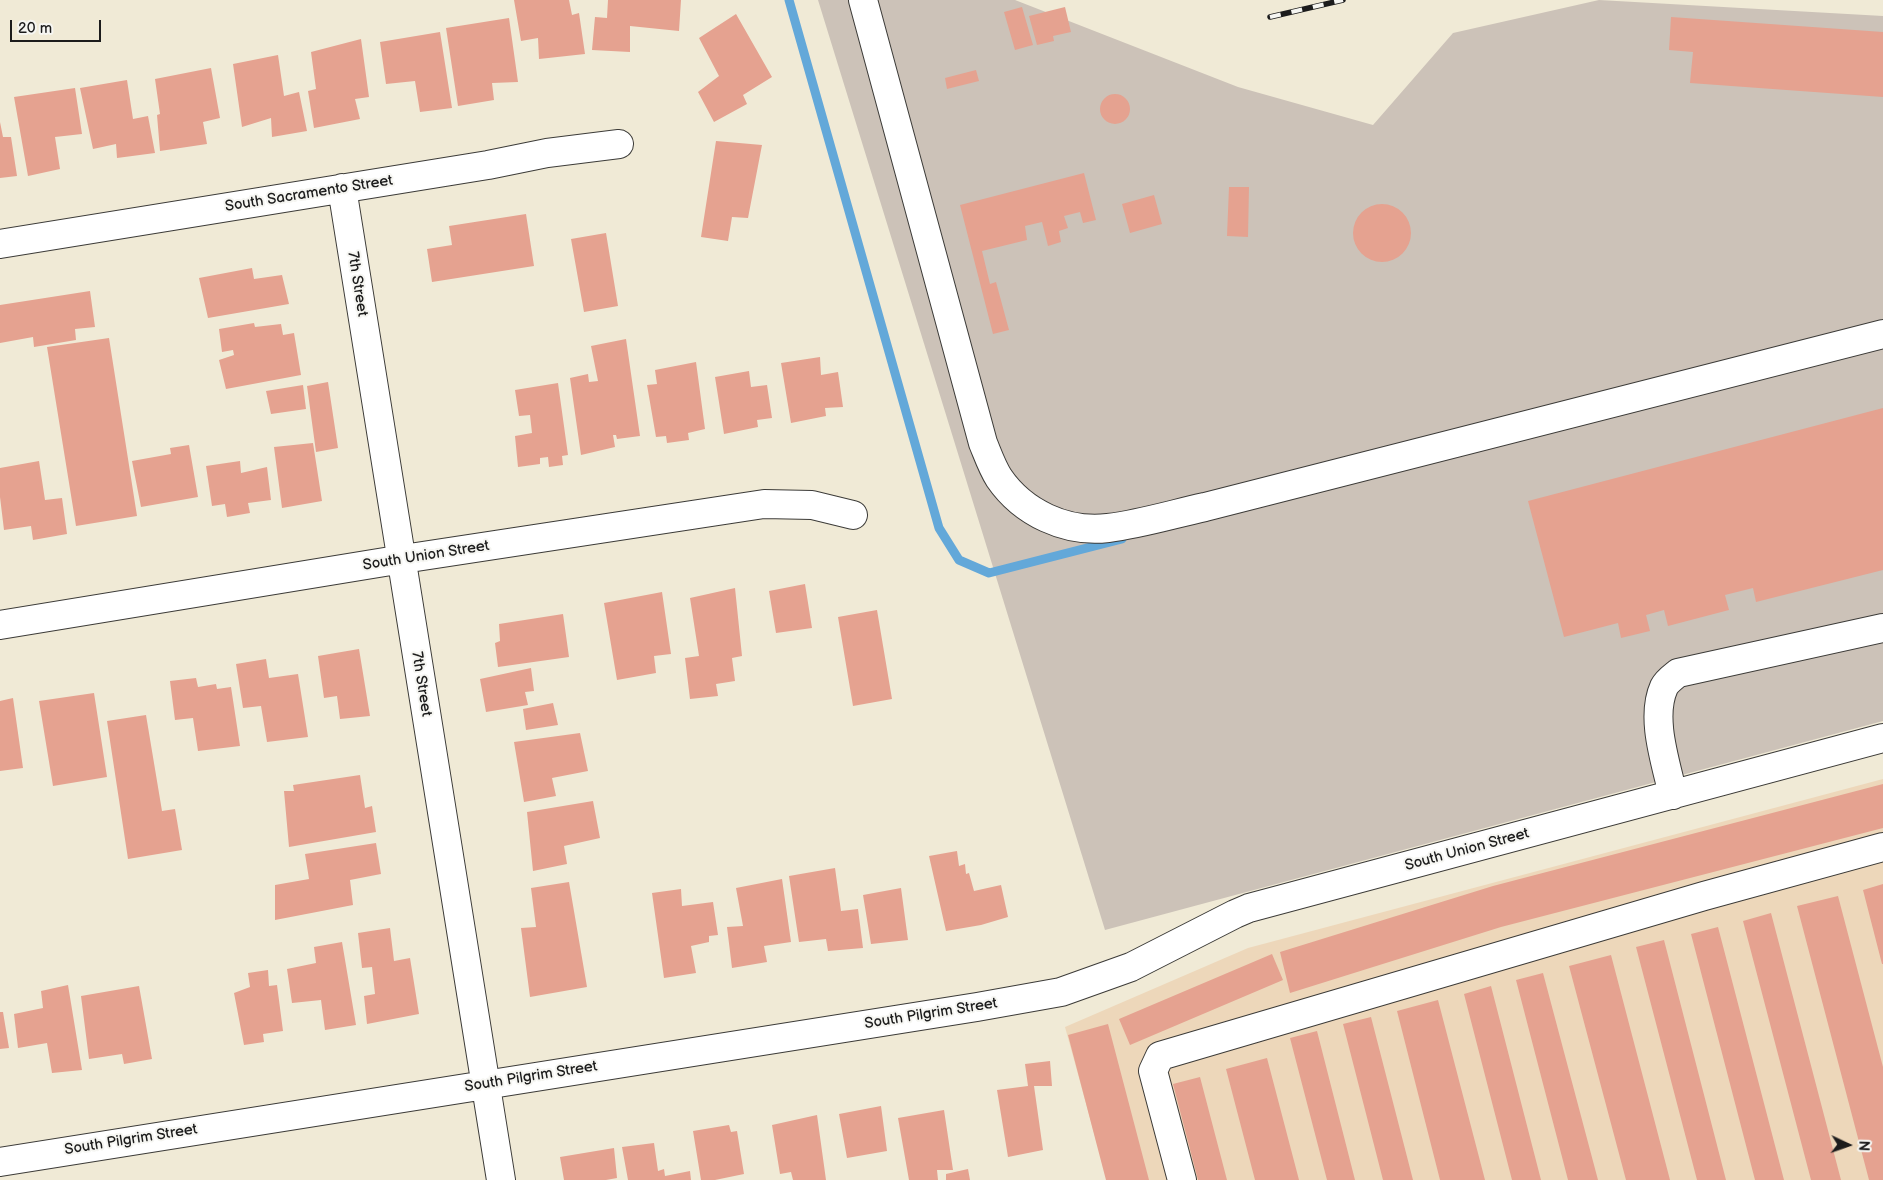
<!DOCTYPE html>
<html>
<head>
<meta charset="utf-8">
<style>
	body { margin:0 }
	#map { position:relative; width:1883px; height:1180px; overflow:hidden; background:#f0ead6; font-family:"Balsamiq Sans",sans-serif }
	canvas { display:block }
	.north { position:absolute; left:1823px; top:1120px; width:50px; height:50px; -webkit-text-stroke:4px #f6f6f2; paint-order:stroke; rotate:93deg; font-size:14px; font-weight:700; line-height:20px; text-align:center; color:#1c1c1c }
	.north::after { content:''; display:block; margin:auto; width:18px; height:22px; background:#1c1c1c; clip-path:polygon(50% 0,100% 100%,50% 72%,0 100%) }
	.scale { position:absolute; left:10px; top:20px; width:91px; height:22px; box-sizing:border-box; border:2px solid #1c1c1c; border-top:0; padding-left:6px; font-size:15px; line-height:18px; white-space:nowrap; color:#1c1c1c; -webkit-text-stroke:4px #f6f6f2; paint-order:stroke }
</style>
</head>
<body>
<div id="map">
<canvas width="1883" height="1180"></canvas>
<div class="north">N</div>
<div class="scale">20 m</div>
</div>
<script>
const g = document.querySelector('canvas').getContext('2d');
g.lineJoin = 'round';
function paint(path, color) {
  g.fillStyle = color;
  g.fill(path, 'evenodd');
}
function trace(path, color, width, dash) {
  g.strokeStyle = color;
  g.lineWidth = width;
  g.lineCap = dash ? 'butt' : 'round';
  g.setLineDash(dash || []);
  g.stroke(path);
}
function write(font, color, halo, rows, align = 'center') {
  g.font = font + ' "Balsamiq Sans",sans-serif';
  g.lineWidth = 4;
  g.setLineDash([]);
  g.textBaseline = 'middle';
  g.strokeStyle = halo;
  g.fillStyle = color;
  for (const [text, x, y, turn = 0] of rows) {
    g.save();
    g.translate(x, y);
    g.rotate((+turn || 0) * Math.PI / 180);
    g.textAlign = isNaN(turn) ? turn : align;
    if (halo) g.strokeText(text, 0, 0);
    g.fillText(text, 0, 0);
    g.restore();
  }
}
paint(new Path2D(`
	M1883,779V1180H1107L1065,1027L1248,948Z`), '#edd7ba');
paint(new Path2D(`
	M818,0H1015L1238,87L1373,125L1453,33L1599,0L1883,16V721L1105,930Z`), '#ccc2b8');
trace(new Path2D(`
	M789,0L939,528L959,560L989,573L1122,539`), '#63a8d9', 9);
paint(new Path2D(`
	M514,0H569L572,15L579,13L585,54L539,59L538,38L521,41Z
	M608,0H681L679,31L630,26V52L592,50L595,17L607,18Z
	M1022,7L1033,45L1015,50L1004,12Z
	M1065,7L1071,32L1053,36L1054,41L1037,45L1029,16Z
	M736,14L772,77L743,95L747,104L714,122L698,92L719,76L699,38Z
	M1671,17L1883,32V97L1690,83L1693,52L1669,50Z
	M509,18L518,82L492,83L494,100L458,106L446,28Z
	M440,32L452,108L420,112L415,81L386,84L380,42Z
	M361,39L369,97L355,99L360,119L314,128L308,91L316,89L311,52Z
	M278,55L284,96L299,92L307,131L272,137L271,118L242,127L233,64Z
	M211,68L220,118L203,122L207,144L160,151L157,115L160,114L155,79Z
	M976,70L979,81L947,89L945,78Z
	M127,80L133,119L148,116L155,153L117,158L116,144L93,149L80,88Z
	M75,88L82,134L55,137L60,169L28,176L14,97Z
	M1100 109a15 15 0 1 1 30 0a15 15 0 1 1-30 0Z
	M0,122L3,137H11L17,176L0,178Z
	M716,141L762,145L748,218L732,217L728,241L701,237Z
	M1084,173L1096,220L1083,223L1080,212L1064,216L1068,228L1059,231L1061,242L1048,246L1042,222L1025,226L1027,240L982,251L990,284L996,282L1009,330L993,334L960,205Z
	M1229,187H1249L1248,237L1227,236Z
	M1154,195L1162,224L1130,233L1122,204Z
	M1353 233a29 29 0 1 1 58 0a29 29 0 1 1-58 0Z
	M526,214L534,266L432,282L427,249L452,245L449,226Z
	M606,233L618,306L584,312L571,239Z
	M252,268L254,279L282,275L289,304L208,318L199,278Z
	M90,291L95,327L75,329L76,340L34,347L33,337L0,343V305Z
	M254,323L255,327L281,324L283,335L294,333L301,375L226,389L219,360L234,355L233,350L222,352L219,329Z
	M109,338L137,516L76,526L47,347Z
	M626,339L640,436L617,439L616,435H613L615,447L581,455L570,378L588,374L589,382L598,381L591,346Z
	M820,357L821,375L838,372L843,407L825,408L826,416L791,423L781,363Z
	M696,362L705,429L688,433L689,440L667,443L666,436L656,437L647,385L657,384L655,370Z
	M749,371L751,387L767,385L772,418L757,420L758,427L724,434L715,377Z
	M328,382L338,448L316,452L307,386Z
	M558,383L568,455L562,456L563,465L549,467L548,457L540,458V464L518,467L515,436L532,433L530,415L519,416L515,390Z
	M303,385L306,409L271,414L266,391Z
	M1883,408V570L1756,602L1753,588L1725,595L1729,610L1668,626L1664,610L1646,615L1650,631L1621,638L1618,623L1564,637L1528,501Z
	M313,443L322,501L282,508L274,447Z
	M189,445L198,497L141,507L132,461L171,454L170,448Z
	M39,461L45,500L62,498L67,534L33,540L31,526L4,530L0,497V468Z
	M240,461L241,473L267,467L271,500L248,503L250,513L227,517L225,504L212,506L206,466Z
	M805,584L812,628L776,633L769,591Z
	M735,588L742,656L732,658L735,681L716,684L718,696L690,699L685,658L699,656L690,598Z
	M662,592L671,654L654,656L656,673L617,680L604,603Z
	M877,610L892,699L853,706L838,617Z
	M563,614L569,657L498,667L495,643L500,641L499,624Z
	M359,649L370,716L340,719L337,696L324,698L318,656Z
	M266,659L269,678L298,674L308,737L267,742L261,706L243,708L236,664Z
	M531,668L534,691L525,692L528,705L486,712L480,679Z
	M196,678L198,687L216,684L217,689L231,687L240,746L198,751L193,718L175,720L170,681Z
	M94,693L107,777L53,786L39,701Z
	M13,698L23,768L0,771V701Z
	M553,703L558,725L526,730L523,709Z
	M146,715L162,811L175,809L182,850L128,859L107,721Z
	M580,733L588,771L552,778L556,796L524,802L514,742Z
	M360,775L365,808L372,806L376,832L289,847L284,791H294L293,785Z
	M1883,784V828L1501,927L1290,993L1280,952L1493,886Z
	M593,801L600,838L564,846L567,864L533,871L527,812Z
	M376,843L381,874L350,880L353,905L275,920V885L309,879L305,854Z
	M957,851L959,866L965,864L966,874L969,873L974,891L1001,885L1008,917L981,925L946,931L929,856Z
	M835,868L841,911L858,909L863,948L828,951L826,939L799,942L789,876Z
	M782,879L791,942L764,946L767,962L732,968L727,927L743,926L736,888Z
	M569,882L587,987L530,997L521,928L536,927L531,888Z
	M1883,884V964H1882L1863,890Z
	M901,888L908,940L871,944L863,895Z
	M681,889L682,906L713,902L718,935L709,936V942L691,946L696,973L664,978L652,893Z
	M1838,896L1883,1067V1180H1869L1797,906Z
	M1771,913L1841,1180H1811L1743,921Z
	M1718,927L1784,1180H1755L1691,934Z
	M390,928L394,961L410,958L419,1014L367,1024L364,996L375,994L372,967L362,968L358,933Z
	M1664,940L1726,1180H1697L1636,947Z
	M342,942L356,1025L325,1030L321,1000L292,1003L287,969L316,963L314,947Z
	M1272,954L1283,980L1130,1045L1119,1019Z
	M1611,955L1670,1180H1626L1569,966Z
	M268,970L269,986L277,985L283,1031L263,1034L264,1042L244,1045L234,993L250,987L248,973Z
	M1543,973L1598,1180H1568L1516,980Z
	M68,985L82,1070L52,1073L47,1043L18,1048L14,1014L43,1008L41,991Z
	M139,986L152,1059L124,1064L122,1054L89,1059L81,996Z
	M1491,986L1541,1180H1512L1464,994Z
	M1438,1000L1485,1180H1440L1397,1011Z
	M0,1012H3L9,1048L0,1049Z
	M1371,1017L1413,1180H1383L1343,1024Z
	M1108,1024L1149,1180H1106L1068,1035Z
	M1317,1031L1355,1180H1327L1290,1038Z
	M1267,1058L1299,1180H1255L1226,1069Z
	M1050,1061L1052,1086H1034L1043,1150L1008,1157L997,1090L1028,1086L1025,1064Z
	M1200,1077L1227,1180H1198L1173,1084Z
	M881,1106L887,1151L847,1158L839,1114Z
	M944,1110L953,1170H937L938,1180H909L898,1118Z
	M817,1115L826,1180H793L791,1172L780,1174L772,1125Z
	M729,1125L731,1132L737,1131L744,1174L715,1180H701L693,1131Z
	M654,1143L658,1171L664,1169L665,1176L690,1171L691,1180H628L622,1147Z
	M614,1148L617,1178L606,1180H564L560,1157Z
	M968,1169L970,1180H946V1174Z`), '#e5a290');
const minor = new Path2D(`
	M863,0L983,443C988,455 992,467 999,478C1023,513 1066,533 1108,528C1141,524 1173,514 1205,507L1883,334
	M342,188L501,1180
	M0,244L488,165L547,153L619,144
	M0,625L403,559L764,504L812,505L853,515
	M1673,795C1666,763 1650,718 1664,687C1667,681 1673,677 1678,673L1883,628
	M0,1162L977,1007L1061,992L1131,967L1235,914L1249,908L1883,738
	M1182,1180L1153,1071L1160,1056L1704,896L1883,847`);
trace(minor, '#3c3b38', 30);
trace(minor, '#fff', 28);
const rail = new Path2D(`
	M1270,17L1343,0`);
trace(rail, '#1c1c1c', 5.5);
trace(rail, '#f6f6f2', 4, [11]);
write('15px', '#1c1c1c', '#f6f6f2', [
	["South Sacramento Street",309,194,-9],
	["7th Street",357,284,81],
	["South Union Street",426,556,-9],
	["7th Street",421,684,81],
	["South Union Street",1467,850,-15],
	["South Pilgrim Street",931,1014,-9],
	["South Pilgrim Street",531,1077,-9],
	["South Pilgrim Street",131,1140,-9]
]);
</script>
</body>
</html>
